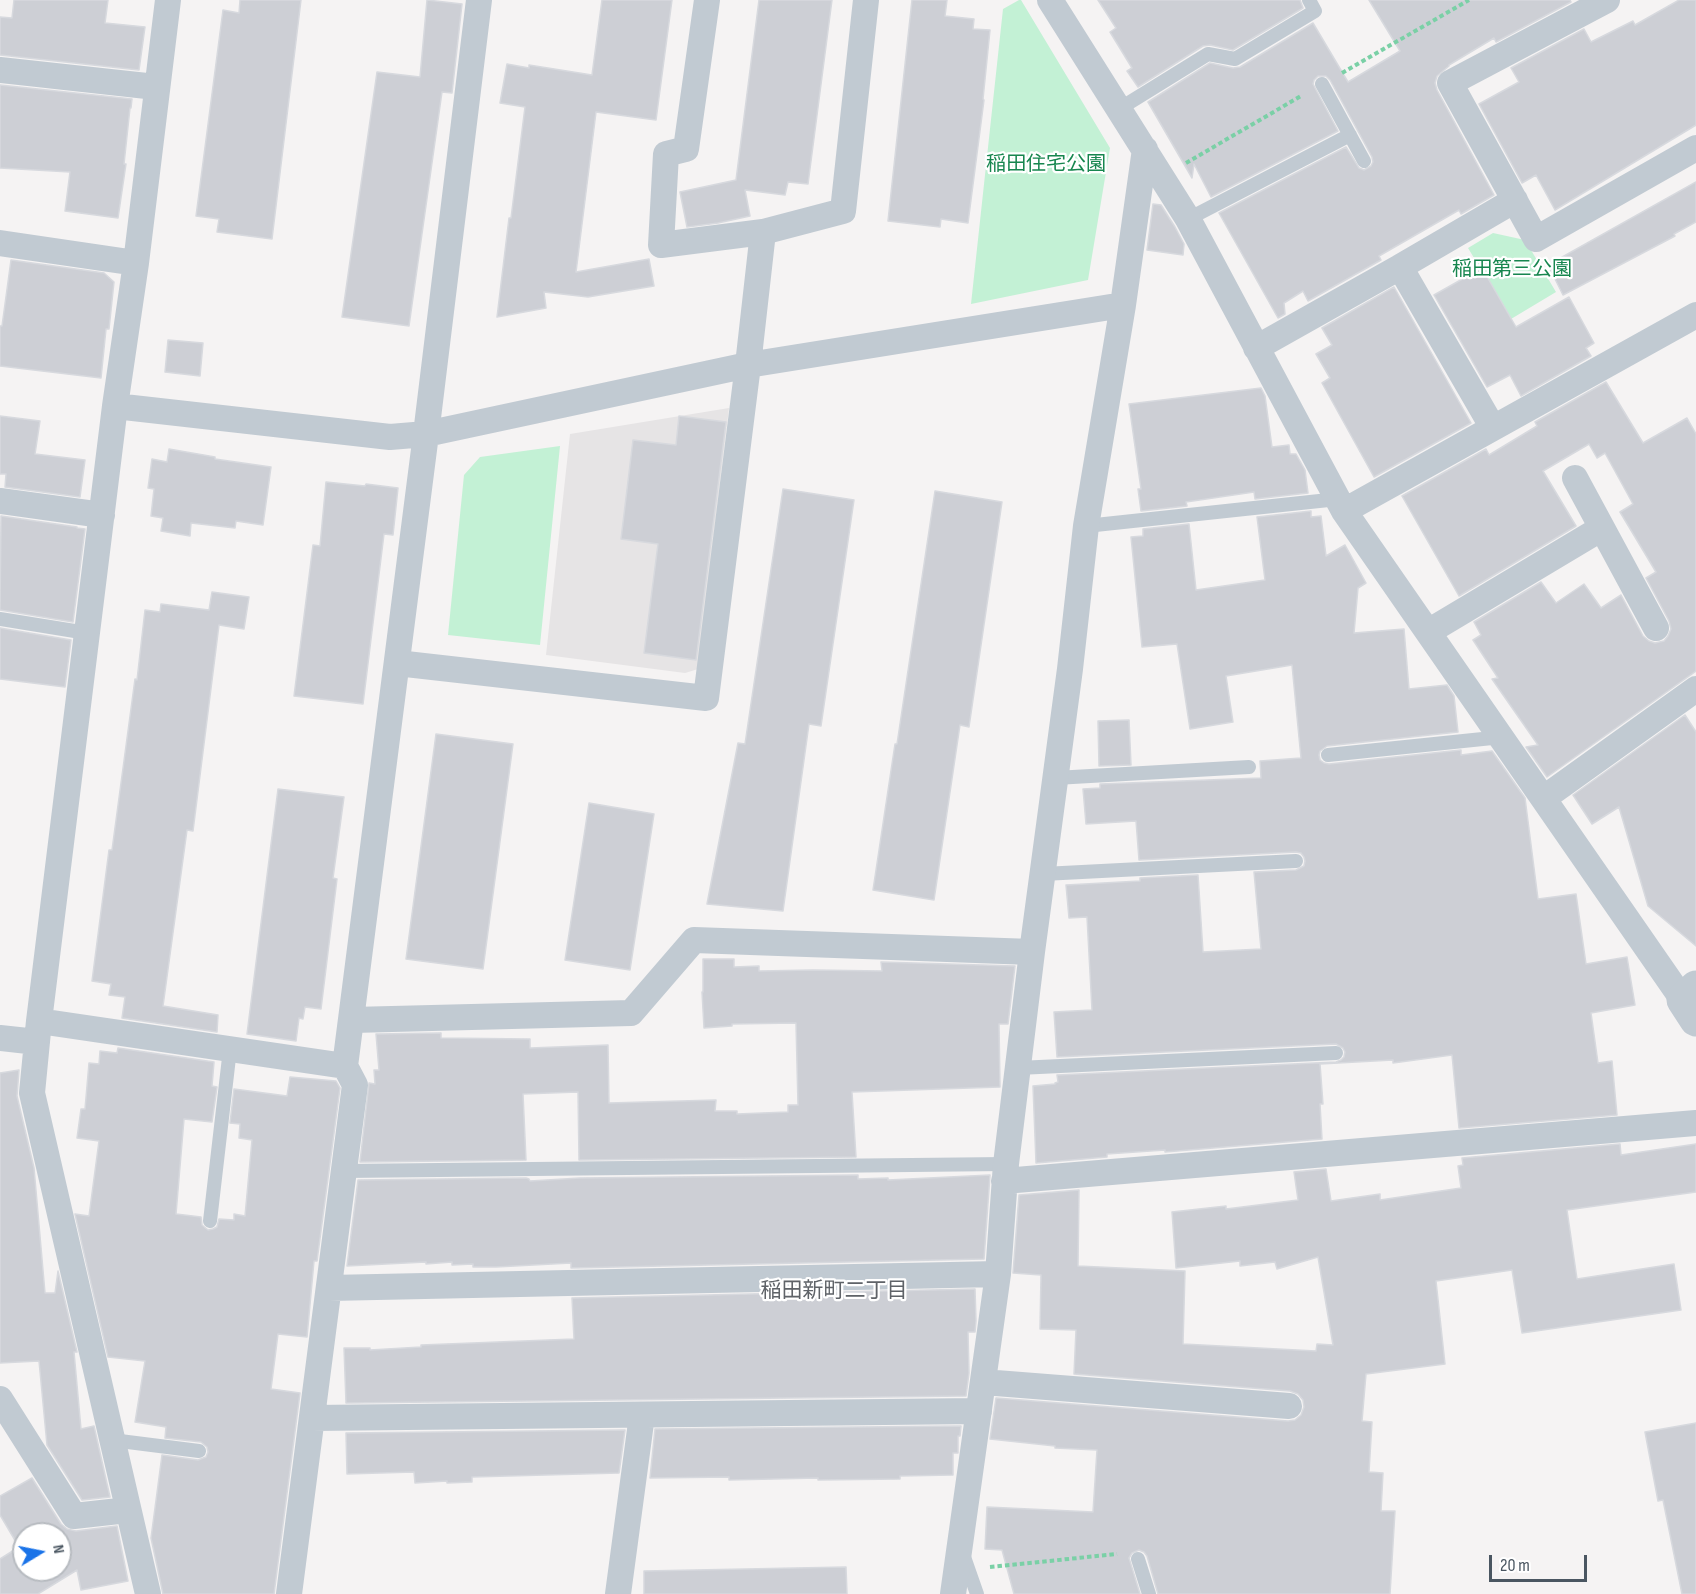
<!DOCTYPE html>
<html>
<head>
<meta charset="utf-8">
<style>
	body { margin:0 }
	#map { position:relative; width:1696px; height:1594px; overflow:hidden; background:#f5f3f3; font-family:"Sofia Sans Condensed",sans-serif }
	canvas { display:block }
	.north { position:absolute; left:12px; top:1522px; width:60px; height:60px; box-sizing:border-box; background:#fff; border:2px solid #b7bbc0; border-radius:50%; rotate:80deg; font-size:16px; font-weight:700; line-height:24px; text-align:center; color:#4a5661 }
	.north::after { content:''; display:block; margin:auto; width:21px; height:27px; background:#1a73e8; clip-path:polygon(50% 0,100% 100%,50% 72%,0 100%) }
	.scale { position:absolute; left:1489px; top:1555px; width:98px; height:27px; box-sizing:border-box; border:3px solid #4a5661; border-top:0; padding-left:8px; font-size:18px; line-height:21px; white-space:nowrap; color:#4a5661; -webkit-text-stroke:4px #fff; paint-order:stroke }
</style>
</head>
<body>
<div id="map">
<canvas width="1696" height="1594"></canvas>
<div class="north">N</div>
<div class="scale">20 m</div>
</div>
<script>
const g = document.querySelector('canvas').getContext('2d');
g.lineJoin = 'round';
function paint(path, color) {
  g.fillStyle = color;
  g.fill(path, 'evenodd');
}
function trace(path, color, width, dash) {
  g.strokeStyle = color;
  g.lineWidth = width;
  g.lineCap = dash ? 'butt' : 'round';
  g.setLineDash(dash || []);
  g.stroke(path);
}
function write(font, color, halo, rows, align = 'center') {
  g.font = font + ' "Sofia Sans Condensed","Noto Sans JP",sans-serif';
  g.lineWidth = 4.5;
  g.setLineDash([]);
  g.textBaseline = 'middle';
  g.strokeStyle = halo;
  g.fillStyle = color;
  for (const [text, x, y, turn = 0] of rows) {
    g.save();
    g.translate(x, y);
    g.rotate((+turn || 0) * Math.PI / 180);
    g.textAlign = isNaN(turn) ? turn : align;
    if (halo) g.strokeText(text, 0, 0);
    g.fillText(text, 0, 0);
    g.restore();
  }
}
paint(new Path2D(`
	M729,408L698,669L685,673L546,655L570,434Z`), '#e6e4e5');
paint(new Path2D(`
	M1019,0H1021L1110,148L1088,280L971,304L1003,9Z
	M1493,233L1525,240L1556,292L1511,319L1468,248Z
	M560,446L540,645L448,635L464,475L480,457Z`), '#c3f1d5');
const building = new Path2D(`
	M14,0H108L105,23L145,27L139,70L0,55V17L12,18Z
	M240,0H301L272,239L217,232L219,219L196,216L223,10L239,13Z
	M427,0L462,4L452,93L442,92L409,326L342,317L377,72L420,77Z
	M602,0H672L656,120L596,112L576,272L649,259L654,286L588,297L544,292L546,308L497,317L509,218H511L525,107L500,103L507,64L529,68V65L592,75Z
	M759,0H832L808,184L788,182L785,195L745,190L750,216L718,223L687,227L680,192L736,180Z
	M912,0H947L945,16L974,19L973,29L990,30L983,99L984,100L968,223L941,219L940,227L888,221Z
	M1098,0H1300L1303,8L1233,50L1210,45L1203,46L1138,87L1127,71L1132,68L1110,32L1116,28Z
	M1369,0H1570L1571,2L1496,42L1494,38L1449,65V66L1437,76L1435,83L1437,90L1494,195L1461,214L1459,210L1379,256L1381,260L1308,301L1303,291L1284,303L1285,314L1278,318L1219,213L1346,147L1359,168L1364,170L1371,166L1373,162L1372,157L1330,80L1326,76H1318L1314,80L1313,84L1338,131L1211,197L1194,164L1192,178L1148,102L1210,63L1233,68L1240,67L1313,23L1348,82L1400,51Z
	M1679,0H1696V125L1555,210L1536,175L1522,183L1479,104L1519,82L1511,68L1584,29L1591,42L1633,21L1635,25Z
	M0,85L132,99L131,108H130L124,164H126L118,218L65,211L70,172L0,168Z
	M1696,182V222L1674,234L1675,236L1563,295L1548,265Z
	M1153,204L1161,205L1175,227L1184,244L1183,255L1147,250Z
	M11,260L104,273L114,282L109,329H106L101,378L0,366V326H2Z
	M1482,268L1516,327L1569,297L1594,343L1586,348L1591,356L1521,396L1510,375L1487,387L1434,295Z
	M1394,287L1471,423L1374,477L1322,383L1330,378L1316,354L1332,345L1322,328Z
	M168,340L203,343L200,376L165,372Z
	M1606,382L1643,443L1687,418L1696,434V671L1547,777L1526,747L1538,745L1492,679L1498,678L1473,640L1481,635L1474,622L1541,582L1556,603L1584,584L1601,608L1621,595L1643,636L1649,641L1655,643L1664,641L1668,636L1671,629L1669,621L1646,578L1656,572L1620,512L1633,504L1605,453L1597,458L1589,444L1543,471L1576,526L1459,596L1402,496L1486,449L1489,455L1537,426L1535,422Z
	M1261,388L1265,396L1272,447L1289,445L1290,454H1296L1305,470L1308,493L1255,499L1254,492L1186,502L1187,506L1141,511L1138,489H1141L1129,404Z
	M0,416L40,421L35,454L85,460L80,497L5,487L6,474H0Z
	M679,416L726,422L696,660L644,653L658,544L621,539L633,440L676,445Z
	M169,449L215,457V459L271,467L263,525L236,521L235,528L191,523L190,536L161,531L163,518L151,516L154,489L148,488L152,459L167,462Z
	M326,482L365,486L366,484L398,488L393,535L384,534L363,704L294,696L313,545L320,546Z
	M783,489L854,500L821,726L809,724L783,911L707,904L738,743L745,744Z
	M935,491L1002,502L969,727L960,725L934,900L873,890L895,744H897Z
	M1311,511V517L1321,516L1326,556L1345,545L1366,583L1358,588L1354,633L1404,629L1409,689L1447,685L1454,696L1458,732L1327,746L1320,751L1319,755L1320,760L1324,763L1329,764L1461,750V755L1492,751L1525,798L1538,899L1576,894L1586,964L1627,957L1635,1005L1591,1013L1598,1063L1612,1061L1617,1115L1459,1128L1452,1055L1393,1063V1060L1320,1064L1323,1104H1320L1322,1139L1165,1152V1150L1107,1154V1157L1036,1163L1033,1086L1055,1084V1083L1058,1082L1057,1075L1336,1062L1341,1060L1344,1057L1345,1052L1343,1048L1336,1044L1057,1057L1054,1012L1092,1010L1087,917L1069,918L1066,885L1140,881V878L1198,875L1203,952L1261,949L1254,872L1296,870L1304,866L1305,861L1304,857L1301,853L1296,852L1139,860L1136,821L1086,824L1083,789L1100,788V784L1261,778L1260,761L1301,758L1292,665L1226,676L1233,722L1190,729L1177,644L1142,647L1131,537L1143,536V529L1189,524L1196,590L1265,580L1257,517Z
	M1,516L77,527V528L85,529L73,622L0,610Z
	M212,592L249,597L244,629L219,625L193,831L187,830L163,1006L218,1015L217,1032L122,1018L125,997L109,995L111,984L92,981L109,850H112L135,679L137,680L145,610L160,612L161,604L209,610Z
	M0,628L71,640L65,687L0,679Z
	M1685,715L1696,732V946L1648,906L1619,807L1592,824L1573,795Z
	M1129,720L1131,765L1099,766L1098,721Z
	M436,734L513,744L483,969L406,959Z
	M278,789L344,797L333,878L337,879L321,1009L305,1007L303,1019L299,1018L296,1041L247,1034Z
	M589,803L654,814L630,970L565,960Z
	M703,959H734V967L759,966V971L813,970L882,971L881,962L1015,966L1008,1024H999L1000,1087L852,1092L856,1157L579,1160L578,1092L523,1094L526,1160L360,1162L369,1083L375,1084L374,1070H379L376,1034L441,1033V1038L530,1039V1048L608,1045L609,1103L716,1100L715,1111H737V1114L788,1112V1105H798L796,1023L732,1024V1026L704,1028L702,992H703Z
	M118,1048L214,1062L212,1086L217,1087L212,1122L184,1119L176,1214L201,1217L202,1225L208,1230L213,1229L217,1227L219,1219L234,1220V1214L245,1216L252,1140L239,1138L240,1124L230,1123L234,1089L287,1096L290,1077L336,1081L340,1088L317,1261H314L307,1337L278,1334L271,1389L300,1393L274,1594H163L151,1538L162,1455L198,1460L206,1457L208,1452L207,1447L201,1442L165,1438L166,1427L135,1422L145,1361L108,1357L75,1214L89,1216L99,1141L77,1138L81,1109H85L89,1063L99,1064L100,1051L117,1053Z
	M19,1070L17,1096L34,1168L45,1293H55L58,1271L77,1352H74L81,1429L94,1426L110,1497L82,1500L47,1445L39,1361L0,1363V1073Z
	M1620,1144L1621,1155L1696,1144V1192L1567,1210L1577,1279L1674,1264L1681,1310L1522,1333L1512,1270L1436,1281L1445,1364L1366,1374L1362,1421L1372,1422L1369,1472L1383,1473L1381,1511H1395L1390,1594H1158L1147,1556L1144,1552L1139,1550L1132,1553L1129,1558L1140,1594H1014L1002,1550L985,1549L987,1507L1093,1512L1097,1450L1055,1448V1446L990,1439L996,1398L1288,1421L1295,1420L1301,1415L1304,1407L1303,1400L1298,1394L1290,1391L1074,1374L1076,1330L1040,1329L1041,1275L1013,1273L1019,1195L1079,1190L1078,1266L1185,1271L1183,1344L1316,1351L1317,1344L1333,1345L1318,1257L1277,1269L1275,1262L1240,1266V1261L1176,1268L1172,1212L1226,1206V1209L1298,1200L1294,1172L1326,1169L1331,1201L1380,1194V1200L1461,1188L1458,1166L1463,1165L1462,1158Z
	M858,1175V1179L888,1178V1180L990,1175L984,1259L571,1268V1263L496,1267H473V1264L452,1265V1262L426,1264V1262L347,1266L358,1180L526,1178L529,1179L530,1181L580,1178Z
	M975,1289L976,1321L975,1332H968L969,1373L966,1396L346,1403L344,1348H370V1350L421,1347V1345L574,1339L572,1298Z
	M1696,1423V1594H1682L1663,1500L1658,1501L1645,1432Z
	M961,1426L960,1436H958V1453H953V1475L900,1476V1479L818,1480V1478L729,1480V1477L650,1478L655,1429Z
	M625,1430L619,1473L472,1477V1482L447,1483V1481L415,1483L414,1472L347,1474L346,1433Z
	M32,1478L61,1524L67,1529L76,1531L117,1526L128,1581L81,1590L77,1570L38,1594H0V1559L19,1547L0,1515V1496ZM24,1534H60V1570H24Z
	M846,1567L847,1594H644V1571Z`);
paint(building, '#cdcfd5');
trace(building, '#d7d9de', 1.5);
trace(new Path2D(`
	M1342,73L1469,0
	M1186,163L1301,96
	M990,1567L1117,1554`), '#7ad0a6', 4, [4.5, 3]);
trace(new Path2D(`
	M1322,84L1364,161
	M1119,109L1208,54L1235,59L1315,11L1309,0
	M1188,219L1350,135
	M1086,526L1338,499
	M0,619L87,633
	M1328,755L1502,737
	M1055,778L1249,767
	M1043,874L1296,861
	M1018,1068L1336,1053
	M344,1171L1006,1164
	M210,1221L230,1049
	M112,1440L199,1451
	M963,1554L977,1594
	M1138,1559L1149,1594`), '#c1cad2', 14);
trace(new Path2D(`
	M707,0L686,149L666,154L661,245L763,232
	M1050,0L1188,219L1344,511L1683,1000
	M1607,0L1450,83L1536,239L1696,148
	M0,70L156,87
	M0,243L136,263
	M1400,267L1515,200
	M1256,348L1400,267L1493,428
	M115,406L390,437L426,434L748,365L1123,305
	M1575,478L1656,628
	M0,501L102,515
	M1344,511L1696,315
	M1428,632L1602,528
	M397,663L706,698L748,365L763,232L843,211L866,0
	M1544,798L1696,689
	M352,1020L631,1013L694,940L1032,952
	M39,1021L345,1066L426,434L479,0
	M0,1038L37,1042
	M1004,1181L1696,1123
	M329,1288L998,1274
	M983,1382L1289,1406
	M0,1399L74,1516L128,1510
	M312,1418L979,1411
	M148,1594L32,1093L39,1021L115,406L136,263L168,0
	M289,1594L355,1085L345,1066
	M618,1594L642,1415
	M953,1594L998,1274L1006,1164L1032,952L1070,669L1086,526L1123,305L1145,149`), '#c1cad2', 26);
trace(new Path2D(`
	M1696,987L1683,1000L1696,1020`), '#c1cad2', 33);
write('20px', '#17864f', '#fff', [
	["稲田住宅公園",1046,165],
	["稲田第三公園",1512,270]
]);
write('21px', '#5f6368', '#fff', [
	["稲田新町二丁目",834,1292]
]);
</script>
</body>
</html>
